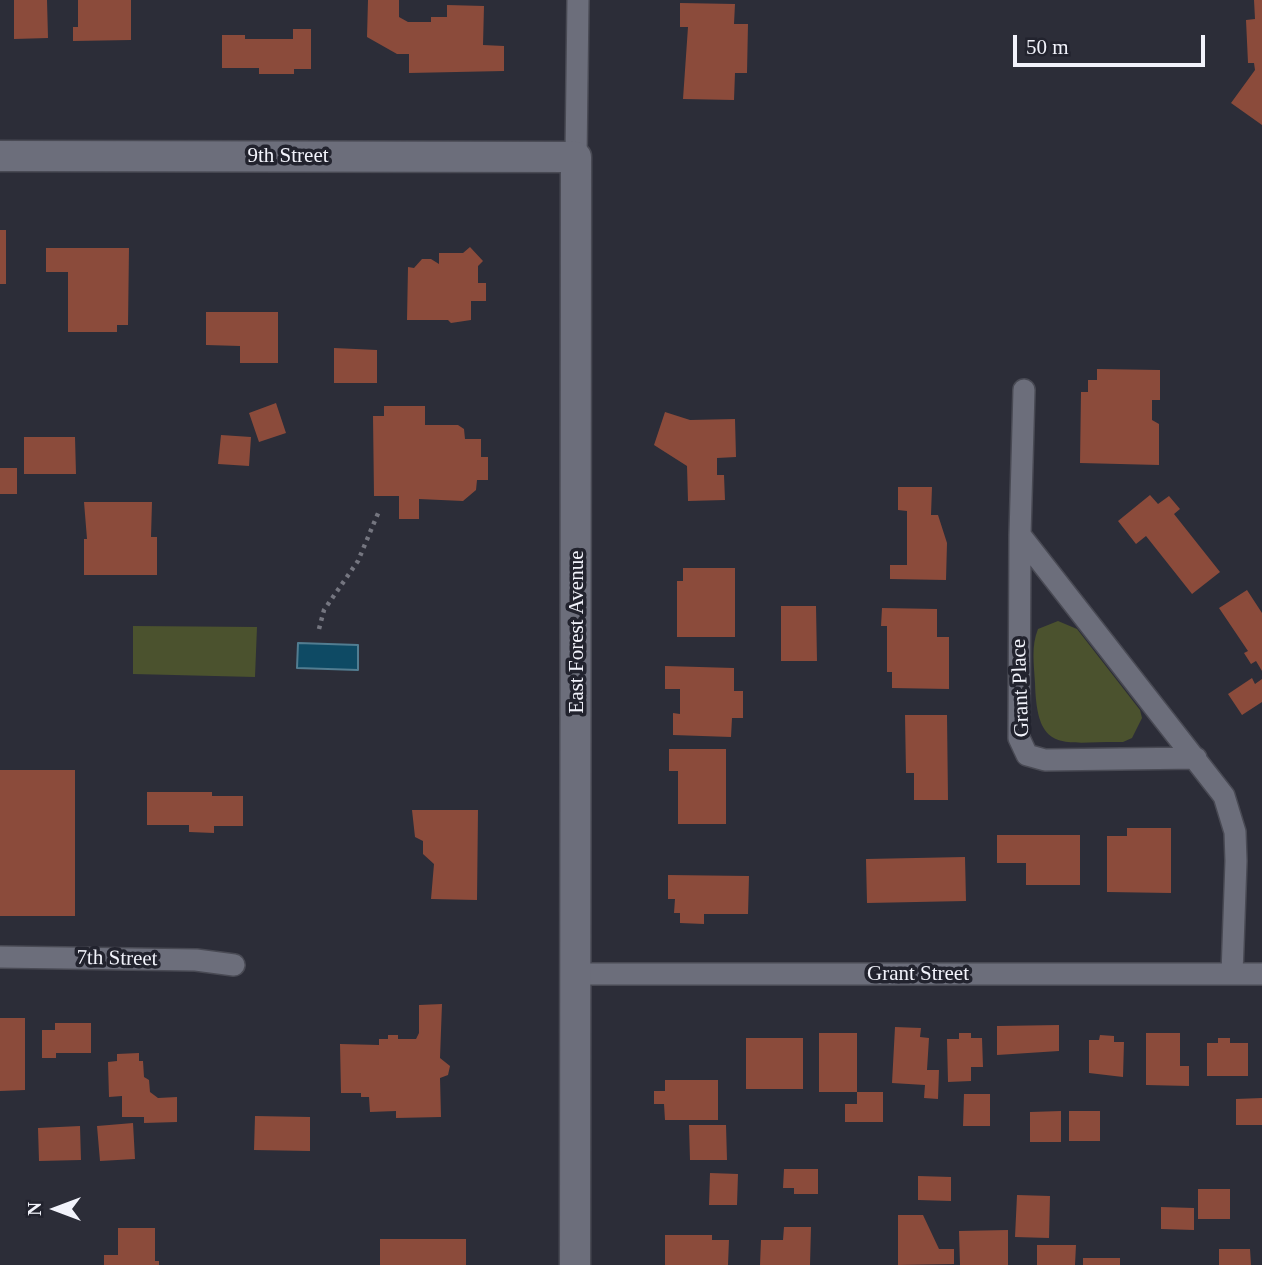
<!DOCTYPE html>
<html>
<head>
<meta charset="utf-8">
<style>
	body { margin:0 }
	#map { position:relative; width:1262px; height:1265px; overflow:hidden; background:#2c2d38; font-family:"Times New Roman",serif }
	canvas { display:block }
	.north { position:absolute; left:21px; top:1174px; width:70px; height:70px; -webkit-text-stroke:5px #22232e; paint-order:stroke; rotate:270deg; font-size:19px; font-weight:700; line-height:28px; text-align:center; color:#f2f3fb }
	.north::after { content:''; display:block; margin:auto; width:24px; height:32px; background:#f2f3fb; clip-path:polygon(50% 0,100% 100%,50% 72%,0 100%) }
	.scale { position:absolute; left:1013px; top:35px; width:192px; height:32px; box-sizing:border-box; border:4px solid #f2f3fb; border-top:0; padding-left:9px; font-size:21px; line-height:24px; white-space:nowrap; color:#f2f3fb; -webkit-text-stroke:5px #22232e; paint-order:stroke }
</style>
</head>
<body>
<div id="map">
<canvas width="1262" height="1265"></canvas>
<div class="north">N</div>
<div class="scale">50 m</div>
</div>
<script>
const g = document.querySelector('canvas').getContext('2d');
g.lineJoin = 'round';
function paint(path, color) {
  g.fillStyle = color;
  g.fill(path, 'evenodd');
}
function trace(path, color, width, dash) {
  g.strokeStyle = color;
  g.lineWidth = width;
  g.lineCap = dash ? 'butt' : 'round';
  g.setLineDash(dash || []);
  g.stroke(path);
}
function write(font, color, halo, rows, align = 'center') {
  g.font = font + ' "Times New Roman",serif';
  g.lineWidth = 7;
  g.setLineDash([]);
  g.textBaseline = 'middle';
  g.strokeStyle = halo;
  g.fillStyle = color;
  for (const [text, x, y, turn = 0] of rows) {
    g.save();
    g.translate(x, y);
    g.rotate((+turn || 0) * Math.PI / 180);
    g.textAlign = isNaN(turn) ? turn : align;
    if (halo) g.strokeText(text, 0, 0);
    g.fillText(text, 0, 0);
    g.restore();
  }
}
paint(new Path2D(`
	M1058,621L1077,629L1140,710L1142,718L1132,738L1123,742C1063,741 1037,756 1035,683C1034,664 1031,646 1038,629Z
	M133,626L257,627L255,677L133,674Z`), '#4b522e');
const water = new Path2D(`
	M298,643L358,645V670L297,668Z`);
paint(water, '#0e4a64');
trace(water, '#527d91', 2);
paint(new Path2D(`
	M14,0H47L48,38L14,39Z
	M78,0H131V40L73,41V27H78Z
	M368,0H399V17L408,22H431V17H447V5L484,6L483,45L504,46V71L409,73V54H397L367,37Z
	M1254,0H1262V125L1231,103L1255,70L1254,63H1248L1246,20L1255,19Z
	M680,3L735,4L734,24H748L747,73H735L734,100L683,99L688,27H680Z
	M293,29H311V69H294V74H259V68H222V35H245V39H293Z
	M0,230H6V284H0Z
	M470,247L483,261L478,266V283H486V301H471V320L451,323L448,320H407L408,267L414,268L422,259H431L439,264V253H463Z
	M46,248H129L128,325H117V332H68V272H46Z
	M206,312H278V363H240V346L206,345Z
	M334,348L377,350V383H334Z
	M1097,369L1160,370V400H1152V420L1159,424V465L1080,463L1081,392H1088V380H1097Z
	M276,403L286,433L259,442L249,413Z
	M384,406H425V425H458L464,429L465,439H481V457H488V480H477L476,490L463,501L419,499V519H399V496H374L373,416H384Z
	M665,412L690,420L735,419L736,457L717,458V475H724L725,500L688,501L687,466L654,445Z
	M221,435L251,437L249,466L218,464Z
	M24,437H75L76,474H24Z
	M0,468H17V494H0Z
	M898,487H932L931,515H938L947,543L946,580L890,579V565H907V511L898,510Z
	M1150,495L1158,504L1169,496L1180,509L1174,514L1220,572L1192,594L1146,536L1136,544L1118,521Z
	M84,502H152L151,537H157V575H84V539H87Z
	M683,568H735V637H677V581H683Z
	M1247,590L1262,613V671L1256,661L1251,664L1244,653L1248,651L1219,608Z
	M781,606H816L817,661H781Z
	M882,608L937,609V637H949V689L892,688V672H887V626H881Z
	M665,666L734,668V691H743V718H732L731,737L673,735V713L680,714V689H665Z
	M1252,678L1255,684L1262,679V702L1242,715L1228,694Z
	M905,715H947L948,800H914V773H906Z
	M669,749H726V824H678V771H669Z
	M0,770H75V916H0Z
	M147,792H212V796H243V826H214V833L189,832V825H147Z
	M412,810H478L477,900L431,899L434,864L423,854V841L415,837Z
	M1127,828H1171V893L1107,892V836H1127Z
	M997,835H1080V885H1026V863H997Z
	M965,857L966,901L867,903L866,859Z
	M668,875L749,876L748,914H704V924L680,923V913H674L675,899H668Z
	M442,1004L440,1058L450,1066L448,1075L440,1078L441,1117L396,1118V1111L370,1112L369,1097H361V1093H341L340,1044L379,1045V1039H388V1035H398V1039H416L419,1033V1005Z
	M0,1018H25V1090L0,1091Z
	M55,1023H91V1053H56V1058H42V1030H55Z
	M1059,1025V1051L997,1055V1026Z
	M895,1027L921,1028L920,1037L929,1038L927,1070H939L938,1099L924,1098L925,1085L892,1083Z
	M819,1033H857V1092H883V1122H845V1104H857V1092H819Z
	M959,1033H971V1038H982L983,1067H971V1081L948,1082L947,1039H959Z
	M1146,1033H1180V1066H1189V1086L1146,1085Z
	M1100,1035L1114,1036V1042H1124L1123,1077L1089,1073V1040H1099Z
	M746,1038H803V1089H746Z
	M1218,1038H1230V1043H1248V1076H1207V1043H1218Z
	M139,1053V1061H143L144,1077L149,1080L150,1092L158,1098L177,1097V1122L144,1123V1117H122V1096L109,1097L108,1062L117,1061V1054Z
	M665,1080H718V1120H665L664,1104H654V1091H665Z
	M964,1094H990V1126H963Z
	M1262,1098V1125H1236V1099Z
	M1061,1111V1142H1030V1112Z
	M1069,1111H1100V1141H1069Z
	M255,1116L310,1117V1151L254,1150Z
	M133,1123L135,1159L100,1161L97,1126Z
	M689,1125H726L727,1160H690Z
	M80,1126L81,1160L39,1161L38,1128Z
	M784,1169H818V1194H794V1188H783Z
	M710,1173L738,1174L737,1205H709Z
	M918,1176L951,1177V1201L918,1200Z
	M1198,1189H1230V1219H1198Z
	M1017,1195L1050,1196L1049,1238L1015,1237Z
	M1161,1207L1194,1208V1230L1161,1229Z
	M898,1215H923L939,1249H954V1264L898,1265Z
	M784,1227H811L810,1265H760L761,1240H783Z
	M118,1228H155V1261H159V1265H104V1255H118Z
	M1008,1230V1265H960L959,1231Z
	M665,1235H712V1240H729L728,1265H665Z
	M380,1239H466V1265H380Z
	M1037,1245H1076L1075,1265H1037Z
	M1219,1249H1250L1251,1265H1219Z
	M1083,1258H1120V1265H1083Z`), '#8b4b3b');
const street = new Path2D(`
	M576,157L578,0
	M1024,390L1020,535L1224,796L1235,832L1236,861L1232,974
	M1020,535L1019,738L1027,755L1045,760L1196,758
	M0,957L196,960L234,965
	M575,974H1262`);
const secondary = new Path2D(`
	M0,156L576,157L575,1265`);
trace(street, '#494a54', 24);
trace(secondary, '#494a54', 33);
trace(new Path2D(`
	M319,629L324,610L358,561L379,511`), '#757680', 4.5, [3.5, 5]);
trace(street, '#6c6e7b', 21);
trace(secondary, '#6c6e7b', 30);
write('21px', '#f2f3fb', '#22232e', [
	["9th Street",288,156],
	["East Forest Avenue",577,632,-90],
	["Grant Place",1021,688,-92],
	["7th Street",117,959,1],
	["Grant Street",918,974]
]);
</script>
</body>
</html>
